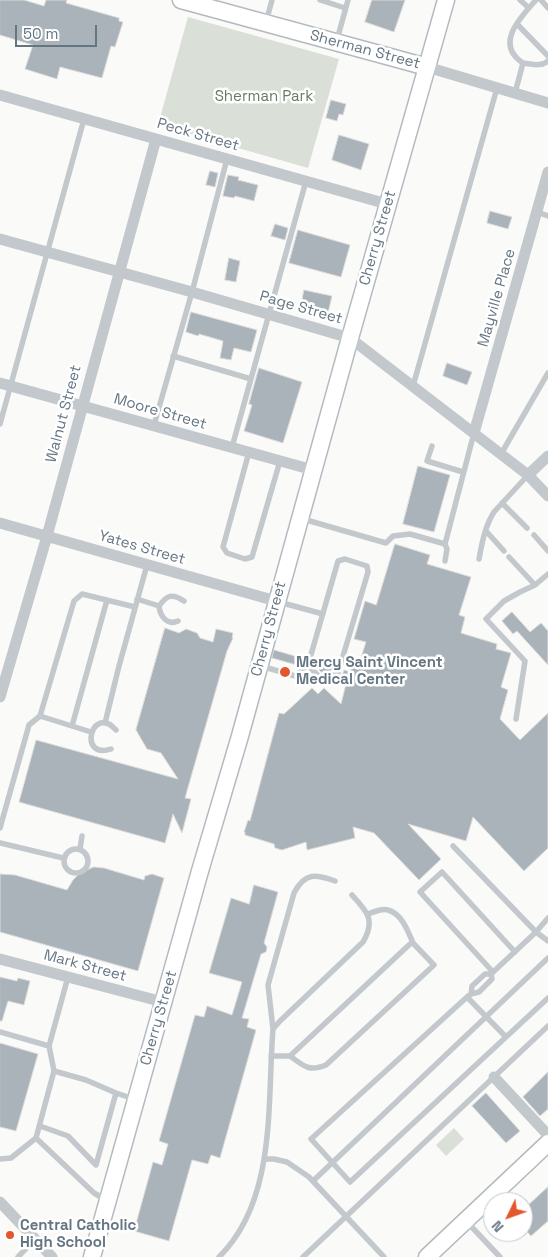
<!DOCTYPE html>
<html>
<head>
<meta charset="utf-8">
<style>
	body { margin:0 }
	#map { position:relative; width:548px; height:1257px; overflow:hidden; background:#fafaf8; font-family:"Space Grotesk",sans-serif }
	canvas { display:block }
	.north { position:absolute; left:483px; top:1192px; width:50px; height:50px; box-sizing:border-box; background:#fff; border:1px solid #c1c8cd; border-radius:50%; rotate:228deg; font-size:14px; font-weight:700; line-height:20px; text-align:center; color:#657683 }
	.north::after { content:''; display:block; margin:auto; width:18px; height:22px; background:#e4572e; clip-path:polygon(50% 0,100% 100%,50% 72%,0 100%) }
	.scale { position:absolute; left:15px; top:25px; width:82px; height:22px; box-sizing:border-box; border:2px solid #657683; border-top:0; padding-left:6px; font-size:15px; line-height:18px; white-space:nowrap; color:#657683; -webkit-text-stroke:4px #fff; paint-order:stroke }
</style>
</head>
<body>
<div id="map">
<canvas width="548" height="1257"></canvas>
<div class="north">N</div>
<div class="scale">50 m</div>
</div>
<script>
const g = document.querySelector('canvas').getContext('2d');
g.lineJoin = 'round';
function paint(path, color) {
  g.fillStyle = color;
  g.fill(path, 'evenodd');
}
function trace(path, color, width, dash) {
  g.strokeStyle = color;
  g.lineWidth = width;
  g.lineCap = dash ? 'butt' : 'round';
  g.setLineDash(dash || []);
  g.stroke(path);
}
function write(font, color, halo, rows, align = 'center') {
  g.font = font + ' "Space Grotesk",sans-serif';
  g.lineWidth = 5;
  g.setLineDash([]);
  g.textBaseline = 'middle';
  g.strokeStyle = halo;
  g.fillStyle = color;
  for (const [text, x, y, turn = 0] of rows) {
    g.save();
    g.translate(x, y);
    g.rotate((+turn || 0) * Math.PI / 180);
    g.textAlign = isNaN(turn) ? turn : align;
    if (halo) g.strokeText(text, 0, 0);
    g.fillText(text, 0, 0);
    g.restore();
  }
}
paint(new Path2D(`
	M188,17L339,59L308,168L158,125Z
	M454,1128L464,1139L446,1156L436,1145Z`), '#dadfd7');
const building = new Path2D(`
	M0,0H24L44,6L46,0H67L66,3L119,18V21L123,22L115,47L111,46L102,78L60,67L57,79L25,69L33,45L0,35Z
	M372,0H405L394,32L365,22Z
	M331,100L346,104L343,115L339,114L337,121L326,118Z
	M339,135L369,144L361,170L332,160Z
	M210,171L218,173L215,187L206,185Z
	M228,175L239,177L238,180L258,185L254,201L235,196L234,198L223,196Z
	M490,211L512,217L508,229L487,223Z
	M275,224L288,228L285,240L271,236Z
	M298,230L350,245L341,277L289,263Z
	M229,258L240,261L236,282L225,280Z
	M304,290L332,296L328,313L301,307Z
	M191,312L257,330L251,352L234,348L231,360L220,358L223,341L199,334L198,336L186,332Z
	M447,363L472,372L467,385L443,376Z
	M259,368L302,382L283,443L244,431L252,405L249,404Z
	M418,466L450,475L434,532L403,524Z
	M395,544L430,555L427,564L471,577L459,615L465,617L461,633L497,644L496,649L511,653L501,687L508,690L500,719L520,740L548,713V848L524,871L473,817L466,841L408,824L441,859L419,880L374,833L353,827L355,838L307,850L306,842L282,850L275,848L274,844L245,835V832H244L248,820L250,821L279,713L284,714L312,688L318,694L324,688L341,704L347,680L340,677L342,676L344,670L350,672L352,662L359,664L366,642L354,639L365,601L376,605Z
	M512,612L530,632L541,623L548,631V665L517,631L513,634L502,621Z
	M165,628L179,633L186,629L197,633L200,638L213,642L216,629L233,633L232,638H233L227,651L185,798L191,799L182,833L173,814L165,843L19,802L36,740L178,779L161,753L147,749L136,730Z
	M274,650L305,659L304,662L300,666L272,658Z
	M314,661L335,667L334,669L325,673L321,672L313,664Z
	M94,867L104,868L144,880L145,876L152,874L164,878L138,971L0,932V874L15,875L67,890L73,880L80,873Z
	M254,885L278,892L264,943L267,947L266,952L261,954L242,1018L249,1019L247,1027L256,1030L220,1158L211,1155L208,1164L192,1160L169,1241L134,1231L153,1162L162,1165L168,1144L159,1141L195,1015L204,1017L207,1006L232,1015L242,982L209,973L231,898L249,904Z
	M0,977L17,981L18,978L30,981L24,1005L8,1001L2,1021H0Z
	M0,1043L38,1054L16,1131L0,1127Z
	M548,1072V1109L540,1116L523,1097Z
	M486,1093L520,1131L506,1143L472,1106Z
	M548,1187V1221L531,1236L523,1227V1210Z`);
paint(building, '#aab3b9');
trace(building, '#dcdcda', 1);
const secondary = new Path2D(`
	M181,0L427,67
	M92,1257L200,871L240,736L350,338L446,0
	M427,1257L548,1143`);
trace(secondary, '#b3babf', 19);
trace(new Path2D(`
	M320,0L345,8
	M520,0L529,8
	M541,0L548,8
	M266,22L272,0
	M517,24L548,56
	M337,40L348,0
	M523,63C532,64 541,67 548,61
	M515,93L523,63C494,44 520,18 536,0
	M537,212L548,216
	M173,356L251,379
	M413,386L497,88
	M0,424L84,119
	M154,425L192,292L227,159
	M432,446L427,461L463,472
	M232,447L306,181
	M249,452L223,547L227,553L245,559L252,557L280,461
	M501,454L548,373
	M502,503L527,528
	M303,519L386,543L393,536L410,534L445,544L447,549L445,561
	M486,531L504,551
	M534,535L548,551
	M445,544L474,433
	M509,557L535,585
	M479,559C482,543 485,526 494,512L528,475
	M137,599L159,606C160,616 167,626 178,621
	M279,602L323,614
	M159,606C167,595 172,593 184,601
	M308,665L322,680
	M261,666L295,676L306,683L315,682L338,673L368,572L367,566L345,559L338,561L308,665L295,676
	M516,719L525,661L486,619L504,601L520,592L535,585L548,574
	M105,723L119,666L147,565
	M72,726L107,600
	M91,732L40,716L74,601L82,594L135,607
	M111,749C77,760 92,703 116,730
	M0,828L29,725L40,716
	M0,843L63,858
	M453,846L536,932L548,941
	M64 861a12 12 0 1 1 24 0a12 12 0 1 1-24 0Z
	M80,849L82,836
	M335,881C316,874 305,872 294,893L268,985L273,1029L280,1021L363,942C376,920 367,911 352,895
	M368,914C374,912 382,908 388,910C402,914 408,931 413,943
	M493,972L420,892L442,872L515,952
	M491,974L536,932L548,918
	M471,994L472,986L485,974H491L492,979L479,992L471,994L467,997L311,1139L350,1182L548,998
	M467,997L506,1037
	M0,1032L49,1046
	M271,1056H290L410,944L413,943L434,965L326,1065C308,1072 304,1066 290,1056
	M54,1071L49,1046L68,977
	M116,1093L134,1099
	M36,1138L54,1071L86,1080L116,1093L96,1165L68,1136L40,1126
	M0,1159L11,1158L36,1138L94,1193L106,1200
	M264,1159H274L287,1162L309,1177L384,1257
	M313,1181L548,958
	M467,1222L500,1257
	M18,1257L35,1239
	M219,1257C277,1200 267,1103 273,1029
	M303,1257L548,1026`), '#c3c8cc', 5.5);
trace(new Path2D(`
	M427,67L548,103
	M0,95L387,204
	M0,239L192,292L350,338L528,475L548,496
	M0,383L313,470
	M474,433L548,172
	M528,475L548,456
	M0,523L276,601
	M0,697L47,536L156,139
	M0,959L163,1002
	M494,1077L548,1135
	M0,1202L52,1257`), '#c3c8cc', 11);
trace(secondary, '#fff', 16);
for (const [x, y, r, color] of [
	[285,672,6,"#e4572e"],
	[10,1235,5,"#e4572e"]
]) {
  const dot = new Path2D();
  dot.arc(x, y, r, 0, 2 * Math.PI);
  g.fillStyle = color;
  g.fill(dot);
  trace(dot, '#fff', 2);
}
write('15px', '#657683', '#fff', [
	["Sherman Street",365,50,15],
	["Peck Street",198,135,16],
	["Cherry Street",378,238,-74],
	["Mayville Place",497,298,-74],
	["Page Street",301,308,16],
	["Moore Street",160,412,16],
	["Walnut Street",64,414,-75],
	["Yates Street",142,548,16],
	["Cherry Street",269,629,-75],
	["Mark Street",85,966,15],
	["Cherry Street",159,1018,-74]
]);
write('15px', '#687a64', '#fff', [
	["Sherman Park",264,97]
]);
write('bold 15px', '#657683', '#fff', [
	["Mercy Saint Vincent",296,663],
	["Medical Center",296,680],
	["Central Catholic",20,1226],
	["High School",20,1243]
], 'left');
</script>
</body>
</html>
